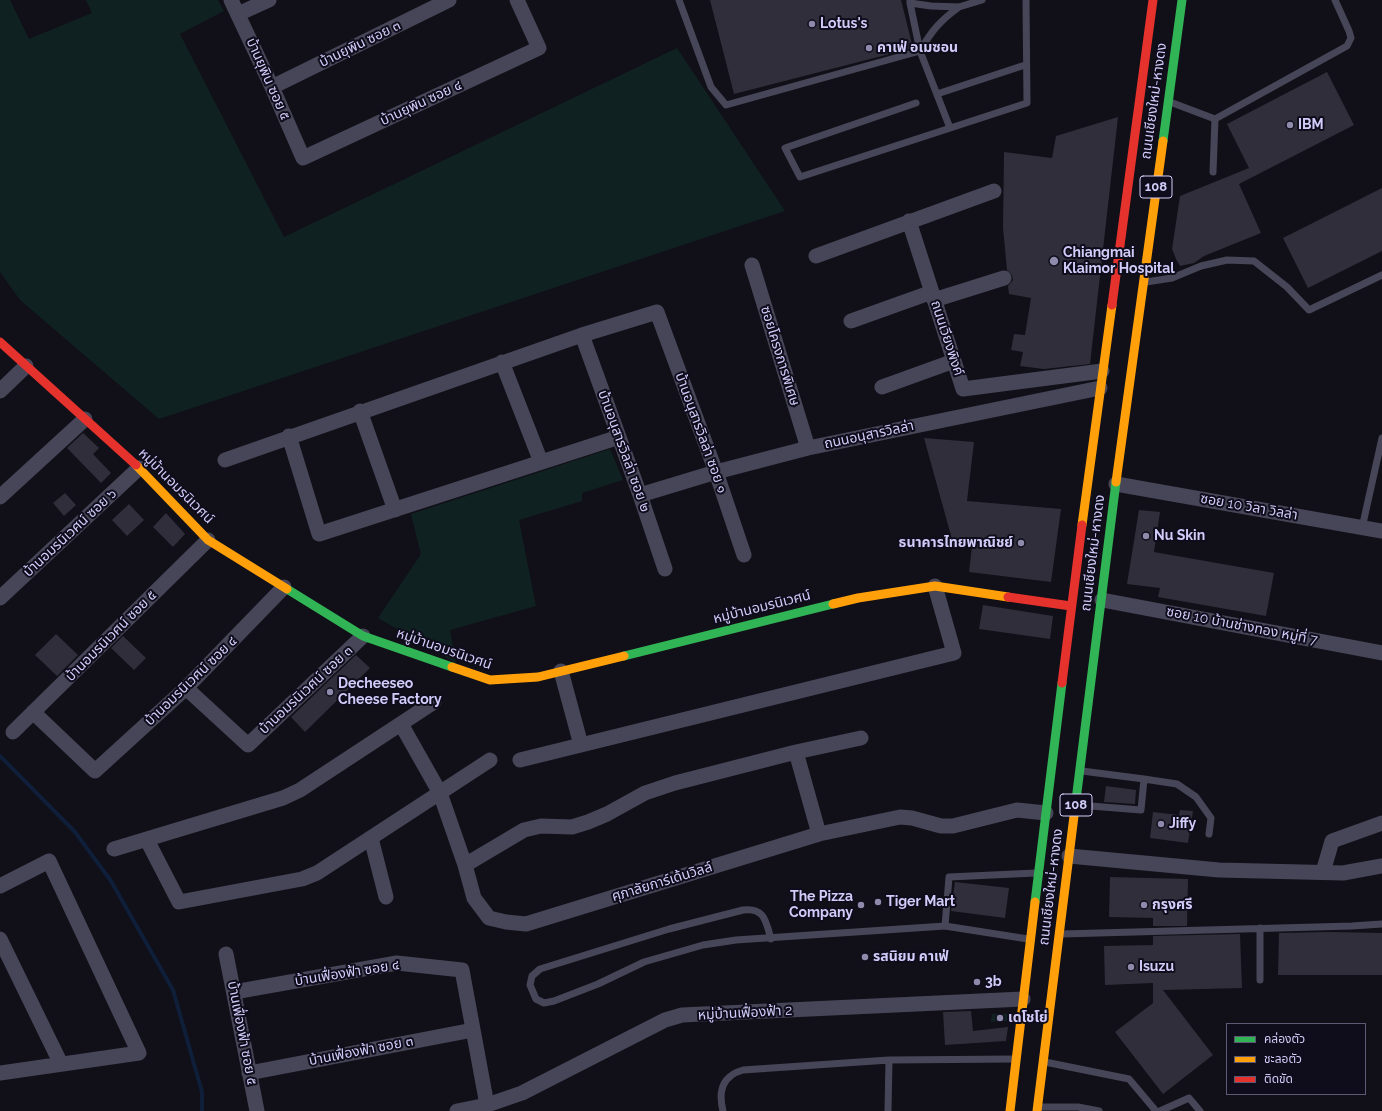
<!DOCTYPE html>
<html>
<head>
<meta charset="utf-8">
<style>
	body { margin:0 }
	#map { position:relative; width:1382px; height:1111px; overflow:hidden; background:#111018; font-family:Raleway,"Noto Sans Thai",sans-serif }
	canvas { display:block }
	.legend { position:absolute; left:1226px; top:1023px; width:140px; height:72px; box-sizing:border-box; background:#0f0d1b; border:1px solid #5d5974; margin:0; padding:5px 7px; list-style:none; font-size:12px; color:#d2ccfa }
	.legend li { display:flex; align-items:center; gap:8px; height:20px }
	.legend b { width:20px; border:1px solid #5d5974 }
</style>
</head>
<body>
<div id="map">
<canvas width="1382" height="1111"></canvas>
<ul class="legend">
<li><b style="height:5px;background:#30b455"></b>คล่องตัว</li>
<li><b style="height:5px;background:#ff9f0a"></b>ชะลอตัว</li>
<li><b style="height:5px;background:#e5322d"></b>ติดขัด</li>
</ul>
</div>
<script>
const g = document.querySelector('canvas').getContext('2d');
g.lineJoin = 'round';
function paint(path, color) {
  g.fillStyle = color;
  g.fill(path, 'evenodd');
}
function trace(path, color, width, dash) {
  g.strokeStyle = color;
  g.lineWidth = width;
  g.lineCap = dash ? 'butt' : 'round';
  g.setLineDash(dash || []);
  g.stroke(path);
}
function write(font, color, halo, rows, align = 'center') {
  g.font = font + ' Raleway,"Noto Sans Thai",sans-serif';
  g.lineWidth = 4;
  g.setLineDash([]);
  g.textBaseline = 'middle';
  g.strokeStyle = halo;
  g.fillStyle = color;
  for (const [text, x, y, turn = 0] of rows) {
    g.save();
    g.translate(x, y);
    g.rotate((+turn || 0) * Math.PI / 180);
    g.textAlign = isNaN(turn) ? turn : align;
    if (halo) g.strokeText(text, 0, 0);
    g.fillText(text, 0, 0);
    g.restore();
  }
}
paint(new Path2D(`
	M0,0H10L29,39L92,13L86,0H218L224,11L180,34L284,237L677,48L785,211L159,419L20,300L0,272Z
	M610,449L623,480L582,493V501L519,520L536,606L450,630L456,663L378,618L421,554L411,514Z
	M992,1014H1007V1021L991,1022Z`), '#102122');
trace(new Path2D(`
	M0,756L75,832L111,881L173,990L202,1092V1111`), '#0f1f39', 4);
paint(new Path2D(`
	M710,0H901L913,48L734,94Z
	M1327,72L1354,125L1239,184L1261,233L1204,256L1194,263L1180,266L1176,259L1172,249L1180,196L1249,168L1227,124Z
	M1118,117L1090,364L1044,369L1020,366L1023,352L1011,350L1014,334L1025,335L1031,298L1009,294L1008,286L1013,280L1012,275L1007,270L1003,228L1004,152L1052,158L1056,136Z
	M1382,188V251L1308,288L1283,238Z
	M83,433L99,448L93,454L111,473L101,483L67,448Z
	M924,438L974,442L967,501L1061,509L1051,582L969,572L972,546L953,543Z
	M65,493L76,505L64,516L53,503Z
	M129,504L144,520L127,536L112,520Z
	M1139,510L1160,512L1154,552L1274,573L1266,616L1158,597L1160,588L1127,584Z
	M166,513L185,534L173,547L153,527Z
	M983,605L1053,616L1050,639L979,629Z
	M56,634L78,655L57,676L35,655Z
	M123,636L146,658L134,670L111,648Z
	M356,655L370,668L305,732L291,717Z
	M1106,786L1136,790L1135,804L1104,802Z
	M1180,810L1193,811L1188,843L1150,838L1153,812L1179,815Z
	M1110,877L1188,879L1187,926H1153V918L1109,917Z
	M955,882L1009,888L1005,918L951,911Z
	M1331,932L1382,933V975H1278L1279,933Z
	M1240,934L1242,988L1163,990L1213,1055L1163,1094L1115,1032L1153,1003V983L1105,985L1104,946L1153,945V936Z
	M971,1011L973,1031L1008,1027L1006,1041L945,1045L943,1012Z`), '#2f2e3a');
trace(new Path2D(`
	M679,0L711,87L726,105L920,51C932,30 940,21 959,7
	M910,1V3L931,6L959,7L982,0
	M910,3L920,51L950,128
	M937,94L1025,65
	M1170,102L1215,119L1213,172
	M916,103L785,148L800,177L1027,103L1026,0
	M1215,119L1347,46L1351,38L1349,31L1335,0
	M1146,282L1172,278L1201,266L1227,260L1254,261L1287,287L1309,310L1382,275
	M1362,528L1382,438
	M1144,779L1177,784L1196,797L1211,818L1209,834
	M1078,805L1141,810L1144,779L1082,771
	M1260,928V980
	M1062,934L1352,926L1382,924
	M771,939C766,922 765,907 743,910L669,929L540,969L532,976L530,985L536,999L544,1003L554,1001L598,984L644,962L703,945L736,940L945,926
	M1028,939L945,926L949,877L1036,873
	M1045,1062L1129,1079L1156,1111
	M1040,1107H1078L1099,1111
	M723,1111C718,1091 722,1076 743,1070L889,1060L1014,1059
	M888,1111L889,1060
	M1160,1111L1189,1098L1200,1111`), '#474658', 7);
trace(new Path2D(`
	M231,0L272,87L303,158L539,48L517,0
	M238,14L269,0
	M272,87L449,0
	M909,221L963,389L1102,371
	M816,256L994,191
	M752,265L808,448
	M934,300L1004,278
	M851,321L932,292
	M582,335L640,495L665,569
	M502,362L541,462
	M882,387L954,361
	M0,391L26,366
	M360,411L395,510
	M289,436L319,534L619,437
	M225,460L582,335L657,312L716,472L744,555
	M1116,484L1382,531
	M640,495L716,472L808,448L1100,388
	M0,497L85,419
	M0,598L139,468
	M1102,600L1382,653
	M561,671L581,745
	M186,688L248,745L363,636
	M33,712L95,771L186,688L284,587
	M401,724L440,793L465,865L474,898L489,918L506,922L526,924L819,834L900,817L912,818L941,826H953L1017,810L1046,813
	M13,732L208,540
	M796,752L819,834
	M520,760L954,653L935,586
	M371,838L386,897
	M147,840L179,902L302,879L317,873L490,760
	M114,849L283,798L300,790L434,702
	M1069,856L1219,870L1343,873L1382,866
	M465,865L524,830L541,826L572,827L588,822L607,814L645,793L675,783L796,752L861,738
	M1323,872L1332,841L1382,823
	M0,886L49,861L139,1053L0,1073
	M0,939L61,1064
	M226,954L257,1111
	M234,992L397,963L462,970L487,1105
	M249,1073L473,1030
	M457,1111L487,1105L522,1093L665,1020L682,1015L1023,999`), '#474658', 15);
trace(new Path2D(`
	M1163,141L1182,0
	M287,589L363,636L452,667
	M624,656L833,604
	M1076,800L1116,482
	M1035,902L1062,683`), '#30b455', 9);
trace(new Path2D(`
	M136,465L208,540L287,589
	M1116,482L1163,141
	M1082,525L1112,305
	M833,604L858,598L935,586L1008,597
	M452,667L490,680L538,677L624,656
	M1010,1111L1035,902
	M1037,1111L1076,800`), '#ff9f0a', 9);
trace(new Path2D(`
	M1112,305L1153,0
	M0,342L136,465
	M1008,597L1071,606
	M1062,683L1082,525`), '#e5322d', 9);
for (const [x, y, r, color] of [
	[812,24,4,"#8e8aab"],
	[869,48,4,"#8e8aab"],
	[1290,125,4,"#8e8aab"],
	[1054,261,5,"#8e8aab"],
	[1146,536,4,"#8e8aab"],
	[1021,543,4,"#8e8aab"],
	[330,692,4,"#8e8aab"],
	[1161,824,4,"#8e8aab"],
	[878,902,4,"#8e8aab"],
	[861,905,4,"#8e8aab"],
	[1144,905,4,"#8e8aab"],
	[865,957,4,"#8e8aab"],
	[1131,967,4,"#8e8aab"],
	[977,982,4,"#8e8aab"],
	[1000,1018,4,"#8e8aab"]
]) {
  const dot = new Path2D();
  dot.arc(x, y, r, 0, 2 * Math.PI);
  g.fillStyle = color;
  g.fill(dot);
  trace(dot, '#0f0d1b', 1.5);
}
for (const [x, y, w] of [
	[1156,187,32],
	[1076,805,32]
]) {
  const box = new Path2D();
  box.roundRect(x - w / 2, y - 11, w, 22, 3);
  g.fillStyle = '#0f0d1b';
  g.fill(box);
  trace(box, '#d2ccfa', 1);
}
write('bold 13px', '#d2ccfa', null, [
	["108",1156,187],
	["108",1076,805]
]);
write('bold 14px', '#d2ccfa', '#0f0d1b', [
	["Lotus's",820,24],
	["คาเฟ่ อเมซอน",877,48],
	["IBM",1298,125],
	["Chiangmai",1063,253],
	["Klaimor Hospital",1063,269],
	["Nu Skin",1154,536],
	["ธนาคารไทยพาณิชย์",1013,543,"right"],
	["Decheeseo",338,684],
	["Cheese Factory",338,700],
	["Jiffy",1169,824],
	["The Pizza",853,897,"right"],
	["Company",853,913,"right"],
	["Tiger Mart",886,902],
	["กรุงศรี",1152,905],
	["รสนิยม คาเฟ่",873,957],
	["Isuzu",1139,967],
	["3b",985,982],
	["เดโชโย่",1008,1018]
], 'left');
write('14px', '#d2ccfa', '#0f0d1b', [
	["บ้านยุพิน ซอย ๓",360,44,-26],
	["บ้านยุพิน ซอย ๕",268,79,66],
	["ถนนเชียงใหม่-หางดง",1154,101,-82],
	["บ้านยุพิน ซอย ๔",421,103,-25],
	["ถนนเวียงพิงค์",947,338,72],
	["ซอยโครงการพิเศษ",780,356,73],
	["บ้านอนุสารวิลล่า ซอย ๑",701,433,70],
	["ถนนอนุสารวิลล่า",869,435,-12],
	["บ้านอนุสารวิลล่า ซอย ๒",624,451,70],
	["หมู่บ้านอมรนิเวศน์",176,486,45],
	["ซอย 10 วิลา วิลล่า",1249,507,10],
	["บ้านอมรนิเวศน์ ซอย ๖",70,533,-43],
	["ถนนเชียงใหม่-หางดง",1093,553,-83],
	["หมู่บ้านอมรนิเวศน์",762,607,-14],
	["ซอย 10 บ้านช่างทอง หมู่ที่ 7",1242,626,11],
	["บ้านอมรนิเวศน์ ซอย ๕",111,636,-45],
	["หมู่บ้านอมรนิเวศน์",444,649,19],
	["บ้านอมรนิเวศน์ ซอย ๔",191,681,-44],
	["บ้านอมรนิเวศน์ ซอย ๓",306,690,-43],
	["ศุภาลัยการ์เด้นวิลล์",662,882,-17],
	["ถนนเชียงใหม่-หางดง",1051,887,-83],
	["บ้านเฟื่องฟ้า ซอย ๔",347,973,-9],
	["หมู่บ้านเฟื่องฟ้า 2",745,1013,-3],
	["บ้านเฟื่องฟ้า ซอย ๕",242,1033,79],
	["บ้านเฟื่องฟ้า ซอย ๓",361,1051,-11]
]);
</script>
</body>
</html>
